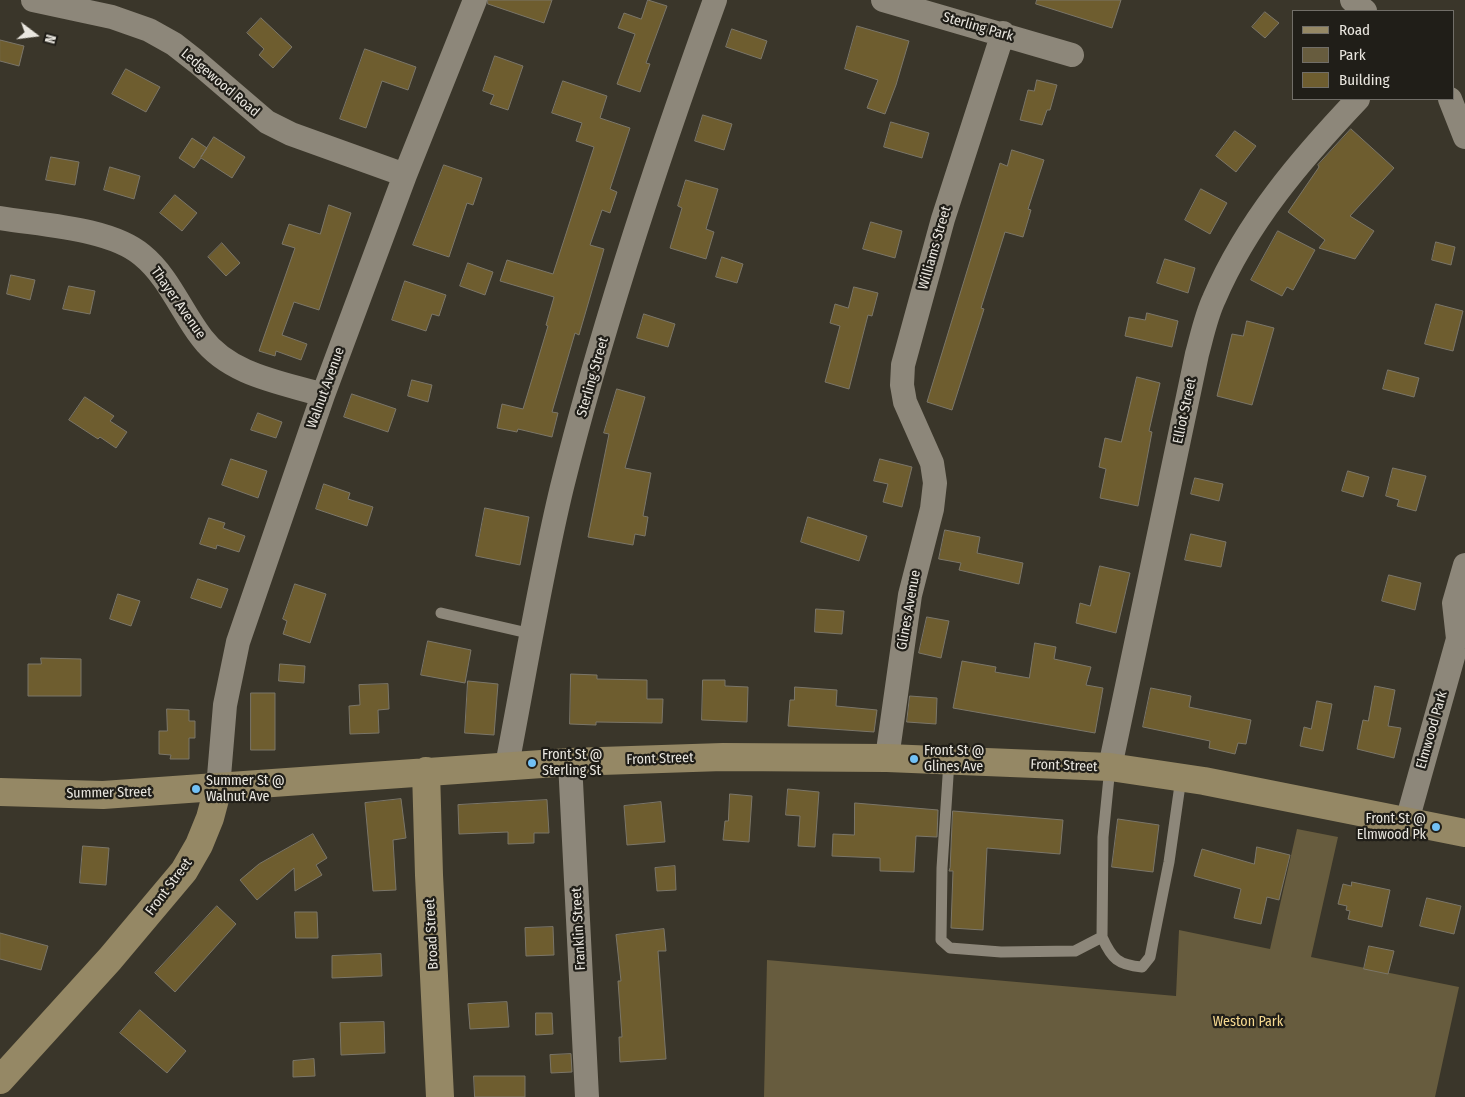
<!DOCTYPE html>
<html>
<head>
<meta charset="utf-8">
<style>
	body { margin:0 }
	#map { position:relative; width:1465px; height:1097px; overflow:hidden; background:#3a362a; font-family:"Fira Sans Condensed",sans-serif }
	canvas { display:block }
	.legend { position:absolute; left:1292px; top:10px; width:162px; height:90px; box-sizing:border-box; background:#201e18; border:1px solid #716e68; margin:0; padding:6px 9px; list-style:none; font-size:15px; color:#eae7e0 }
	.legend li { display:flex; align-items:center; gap:10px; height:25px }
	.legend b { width:25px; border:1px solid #716e68 }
	.north { position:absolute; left:10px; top:10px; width:50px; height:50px; -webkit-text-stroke:4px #201e18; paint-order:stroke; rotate:105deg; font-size:14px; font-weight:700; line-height:20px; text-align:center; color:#eae7e0 }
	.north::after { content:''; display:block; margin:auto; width:18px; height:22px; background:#eae7e0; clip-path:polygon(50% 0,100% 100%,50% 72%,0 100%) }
</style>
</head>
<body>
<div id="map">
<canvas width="1465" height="1097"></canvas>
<ul class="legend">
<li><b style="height:6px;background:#958865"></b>Road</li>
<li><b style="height:14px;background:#675c3e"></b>Park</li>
<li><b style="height:14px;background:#6e5d2f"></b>Building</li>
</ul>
<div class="north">N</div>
</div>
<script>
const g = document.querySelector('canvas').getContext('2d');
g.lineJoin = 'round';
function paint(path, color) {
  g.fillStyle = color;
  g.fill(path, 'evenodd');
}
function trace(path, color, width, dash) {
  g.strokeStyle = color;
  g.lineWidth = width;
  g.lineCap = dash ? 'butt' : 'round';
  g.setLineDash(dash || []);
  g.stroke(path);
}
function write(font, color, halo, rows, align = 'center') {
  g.font = font + ' "Fira Sans Condensed",sans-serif';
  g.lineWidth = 4.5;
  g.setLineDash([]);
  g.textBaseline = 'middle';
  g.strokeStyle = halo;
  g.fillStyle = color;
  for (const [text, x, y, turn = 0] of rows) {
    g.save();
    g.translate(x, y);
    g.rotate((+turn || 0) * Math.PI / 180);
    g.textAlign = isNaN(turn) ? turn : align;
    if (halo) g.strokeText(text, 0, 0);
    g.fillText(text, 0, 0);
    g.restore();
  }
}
paint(new Path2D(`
	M1297,829L1338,837L1311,957L1459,987L1435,1097H764L767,960L1176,996L1179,930L1270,949Z`), '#675c3e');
const building = new Path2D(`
	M488,0H552L544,23L488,4Z
	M648,0L667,6L646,63L650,64L640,92L617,84L635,34L618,28L624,13L641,19Z
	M1037,0H1121L1112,28L1036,4Z
	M1265,12L1279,23L1265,38L1252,27Z
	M261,18L292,47L273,68L259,55L264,49L247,33Z
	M857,26L909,41L896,85L885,114L867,108L878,80L845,69Z
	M732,29L767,41L761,59L726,47Z
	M0,40L24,46L19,66L0,61Z
	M365,49L416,67L408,90L382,81L366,128L340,119Z
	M495,56L523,66L508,110L490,104L494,95L483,91Z
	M126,69L160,87L146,112L112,94Z
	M1037,80L1057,85L1050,110H1047L1042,125L1020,120L1028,90L1034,91Z
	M563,81L607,96L600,118L630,128L610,189L617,192L610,213L602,210L590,245L604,249L579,335L575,333L552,412L558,413L552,437L518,429L517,432L497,428L502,404L523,409L548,326L546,325L554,297L500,281L507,260L553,274L594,147L576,141L582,123L552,113Z
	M703,115L732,124L724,150L695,141Z
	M891,122L929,133L922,158L884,147Z
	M1351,129L1394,168L1350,216L1374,231L1355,259L1319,248L1325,240L1288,212L1319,167L1318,165Z
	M1235,131L1256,146L1236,172L1216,156Z
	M214,137L245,157L232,178L201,158L194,168L179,158L192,138L207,148L201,157Z
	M1012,150L1044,160L1028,209L1031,210L1023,237L1005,232L981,308L984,309L952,410L927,402L1000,163L1007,166Z
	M51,157L79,162L75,185L46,180Z
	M444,165L482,178L473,205L467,203L449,257L413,245Z
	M110,167L140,176L134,199L104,190Z
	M686,180L718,189L706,229L714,232L706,259L670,248L682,208L678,206Z
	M1201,189L1227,203L1210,234L1185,220Z
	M175,195L197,213L182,231L160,213Z
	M329,205L351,213L319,310L294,302L282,335L307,344L301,360L276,351L275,356L259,351L295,248L282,244L289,224L320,234Z
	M871,222L902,231L895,258L863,249Z
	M1278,231L1315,250L1293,290L1287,287L1282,296L1251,280Z
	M1436,242L1455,247L1451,265L1432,260Z
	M222,243L240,263L226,276L208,257Z
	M722,257L743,264L737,283L716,277Z
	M1165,259L1195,268L1188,293L1157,283Z
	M468,263L493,272L485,295L460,286Z
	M11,275L35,280L30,300L7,294Z
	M405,281L446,295L439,316L432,314L426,331L392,320Z
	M69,286L95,291L90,314L63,309Z
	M854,287L878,293L872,316L868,315L849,389L825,382L840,326L830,323L835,304L848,308Z
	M1436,304L1463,311L1453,351L1425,344Z
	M1147,313L1178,321L1172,347L1125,336L1129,317L1145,320Z
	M644,314L675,324L668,347L637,338Z
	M1247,321L1274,328L1252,405L1217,396L1232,334L1243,336Z
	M1388,370L1419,378L1414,397L1383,389Z
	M1137,377L1160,383L1149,431L1152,432L1138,506L1100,498L1106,469L1099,467L1105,438L1121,442Z
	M412,380L432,385L428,402L408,396Z
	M617,389L645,397L625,468L651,473L643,516L648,517L645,536L635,534L633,545L588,537L609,434L604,433Z
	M352,394L396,409L388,432L344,417Z
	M85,397L114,416L110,421L127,432L116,448L100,437L98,439L69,420Z
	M258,413L282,422L276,438L251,430Z
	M231,459L267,471L258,498L222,485Z
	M880,459L912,467L902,507L883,502L888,484L874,481Z
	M1393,468L1426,476L1416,511L1397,506L1399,500L1386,496Z
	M1348,471L1369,477L1363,497L1342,491Z
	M1195,478L1223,484L1219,501L1191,494Z
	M324,484L350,493L348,499L373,507L367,526L316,509Z
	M485,508L529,517L520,565L476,556Z
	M808,517L867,536L859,561L801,542Z
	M209,518L225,523L223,528L245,536L239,552L217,545L216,549L200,544Z
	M945,530L980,537L977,553L1023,563L1019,584L959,570L961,563L939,559Z
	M1191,534L1226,542L1221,567L1185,560Z
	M1100,566L1130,573L1116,633L1076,623L1080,603L1090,606Z
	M1389,575L1421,583L1415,610L1382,601Z
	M198,579L228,589L221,608L191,598Z
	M295,584L326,594L310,643L283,634L287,621L283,619Z
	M118,594L140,601L131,626L110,619Z
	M816,609L844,611L842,634L815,632Z
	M927,617L949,621L941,658L919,653Z
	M428,641L471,650L465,683L421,675Z
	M1035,643L1056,647L1054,659L1091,667L1086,685L1103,688L1095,733L953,708L962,661L996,667L995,672L1029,678Z
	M41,658L81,659V696H28V664H41Z
	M280,664L305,666L304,683L279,681Z
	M571,674L597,675V679L647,680V699H663L662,723L596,722V725L570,724Z
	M703,680H725V686L748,687L747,722L702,720Z
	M468,681L498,684L494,735L465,733Z
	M388,684L389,709L378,710L379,733L350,734L349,706L360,705L359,685Z
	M1375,686L1395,690L1388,726L1401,728L1394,758L1357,749L1363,720L1368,721Z
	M795,687L837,690L836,706L877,710L874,732L788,726L790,700H794Z
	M1151,688L1191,696L1189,707L1251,720L1246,744L1238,743L1235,754L1209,748L1210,741L1143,727Z
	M251,693H275V750H251Z
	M910,696L937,698L936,724L907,722Z
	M1317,701L1332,704L1323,751L1300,746L1304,727L1311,729Z
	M167,709L189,710V721H195V738H189V759H170L171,755L159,754V731H167Z
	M788,789L819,792L815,847L798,846L800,816L786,815Z
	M730,794L752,796L749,842L723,840L725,821H728Z
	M401,799L406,838L393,840L396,890L373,891L365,803Z
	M547,800L549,833H534V843L508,844V832L459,834L458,805Z
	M661,802L665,842L627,845L624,806Z
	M855,803L938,810L937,837L916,836L914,872L880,871V858L832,856L833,834L854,835Z
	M953,811L1063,820L1060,854L987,848L983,930L951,928L953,871H949L950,868Z
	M1118,819L1159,825L1153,872L1112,867Z
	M313,834L327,858L316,865L322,875L295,891L294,868L257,900L240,880L259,864Z
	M83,846L109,848L106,885L80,883Z
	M1257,847L1290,855L1279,900L1267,897L1261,924L1234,918L1241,889L1194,876L1202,849L1254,864Z
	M675,866L676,890L657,891L655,868Z
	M1352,882L1390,890L1382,927L1348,919L1350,911L1346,910L1347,906L1338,904L1343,884L1351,886Z
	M1427,898L1461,906L1454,934L1420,926Z
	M217,906L236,924L175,992L155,973Z
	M295,912H317L318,938H296Z
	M553,927L554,955L526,956L525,928Z
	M664,929L666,951H658L666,1059L620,1062L619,1037H622L618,981H621L616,935Z
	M0,933L48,946L41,970L0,959Z
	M1369,946L1394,951L1388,974L1364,969Z
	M381,954L382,976L332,978V956Z
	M507,1002L509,1027L470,1029L468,1004Z
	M140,1010L186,1051L167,1073L120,1033Z
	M536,1013H552L553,1034L536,1035Z
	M384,1022L385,1053L341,1055L340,1023Z
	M571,1054L572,1072L551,1073L550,1055Z
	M314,1059L315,1076L293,1077V1061Z
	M474,1076H525V1097H475Z`);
paint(building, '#6e5d2f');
trace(building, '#7b7669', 1);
trace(new Path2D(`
	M441,613L532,634
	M949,761L942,868L941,940L950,948L1001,952L1075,951L1102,937L1103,837L1110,767
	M1102,937C1112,959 1118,965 1142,967L1150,957L1169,862L1181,778`), '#8d877a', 11);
trace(new Path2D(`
	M33,0L112,17L149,30L174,44L197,62L267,122L291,134L405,175
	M883,0L1072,55
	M1352,0L1365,11
	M1450,99L1465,137
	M0,218C41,225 110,228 142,255C169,277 181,311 202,338C230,375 280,382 323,395
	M1458,639L1454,603L1465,565
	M887,758L910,595L932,509L935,483L932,463L905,402L902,385L903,365L943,219L1003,33
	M570,762L587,1097
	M507,765C525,672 540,578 562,487C603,322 657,160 715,0
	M1110,767L1197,354C1202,336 1206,316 1214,299C1247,222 1301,159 1358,99
	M218,788L225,705L238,642L323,395L405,175L475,0
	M1407,821L1458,639L1465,631`), '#8d877a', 24);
trace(new Path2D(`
	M426,771L429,875L440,1097
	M0,792L103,795L570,762L723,757L887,758L1110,767L1204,781L1465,833
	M0,1080L110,959L184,871L199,845L210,818L218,788`), '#958865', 28);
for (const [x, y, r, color] of [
	[914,759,5,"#72c1f5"],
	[532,763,5,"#72c1f5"],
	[196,789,5,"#72c1f5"],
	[1436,827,5,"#72c1f5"]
]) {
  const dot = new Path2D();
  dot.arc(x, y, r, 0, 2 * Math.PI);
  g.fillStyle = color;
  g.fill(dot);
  trace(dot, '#201e18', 2);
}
write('14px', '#eae7e0', '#201e18', [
	["Sterling Park",978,27,16],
	["Ledgewood Road",220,83,40],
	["Williams Street",935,248,-74],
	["Thayer Avenue",178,303,55],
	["Sterling Street",593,377,-74],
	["Walnut Avenue",326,388,-70],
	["Elliot Street",1185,411,-78],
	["Glines Avenue",909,610,-80],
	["Elmwood Park",1432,730,-74],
	["Front Street",660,759,-2],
	["Front Street",1064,766,2],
	["Summer Street",109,793,-1],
	["Front Street",169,887,-53],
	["Franklin Street",579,929,-93],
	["Broad Street",432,934,-93]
]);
write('14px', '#eae7e0', '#201e18', [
	["Front St @",924,751],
	["Glines Ave",924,767],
	["Front St @",542,755],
	["Sterling St",542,771],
	["Summer St @",206,781],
	["Walnut Ave",206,797],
	["Front St @",1426,819,"right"],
	["Elmwood Pk",1426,835,"right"]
], 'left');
write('14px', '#f6d990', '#201e18', [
	["Weston Park",1248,1022]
]);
</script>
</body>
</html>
